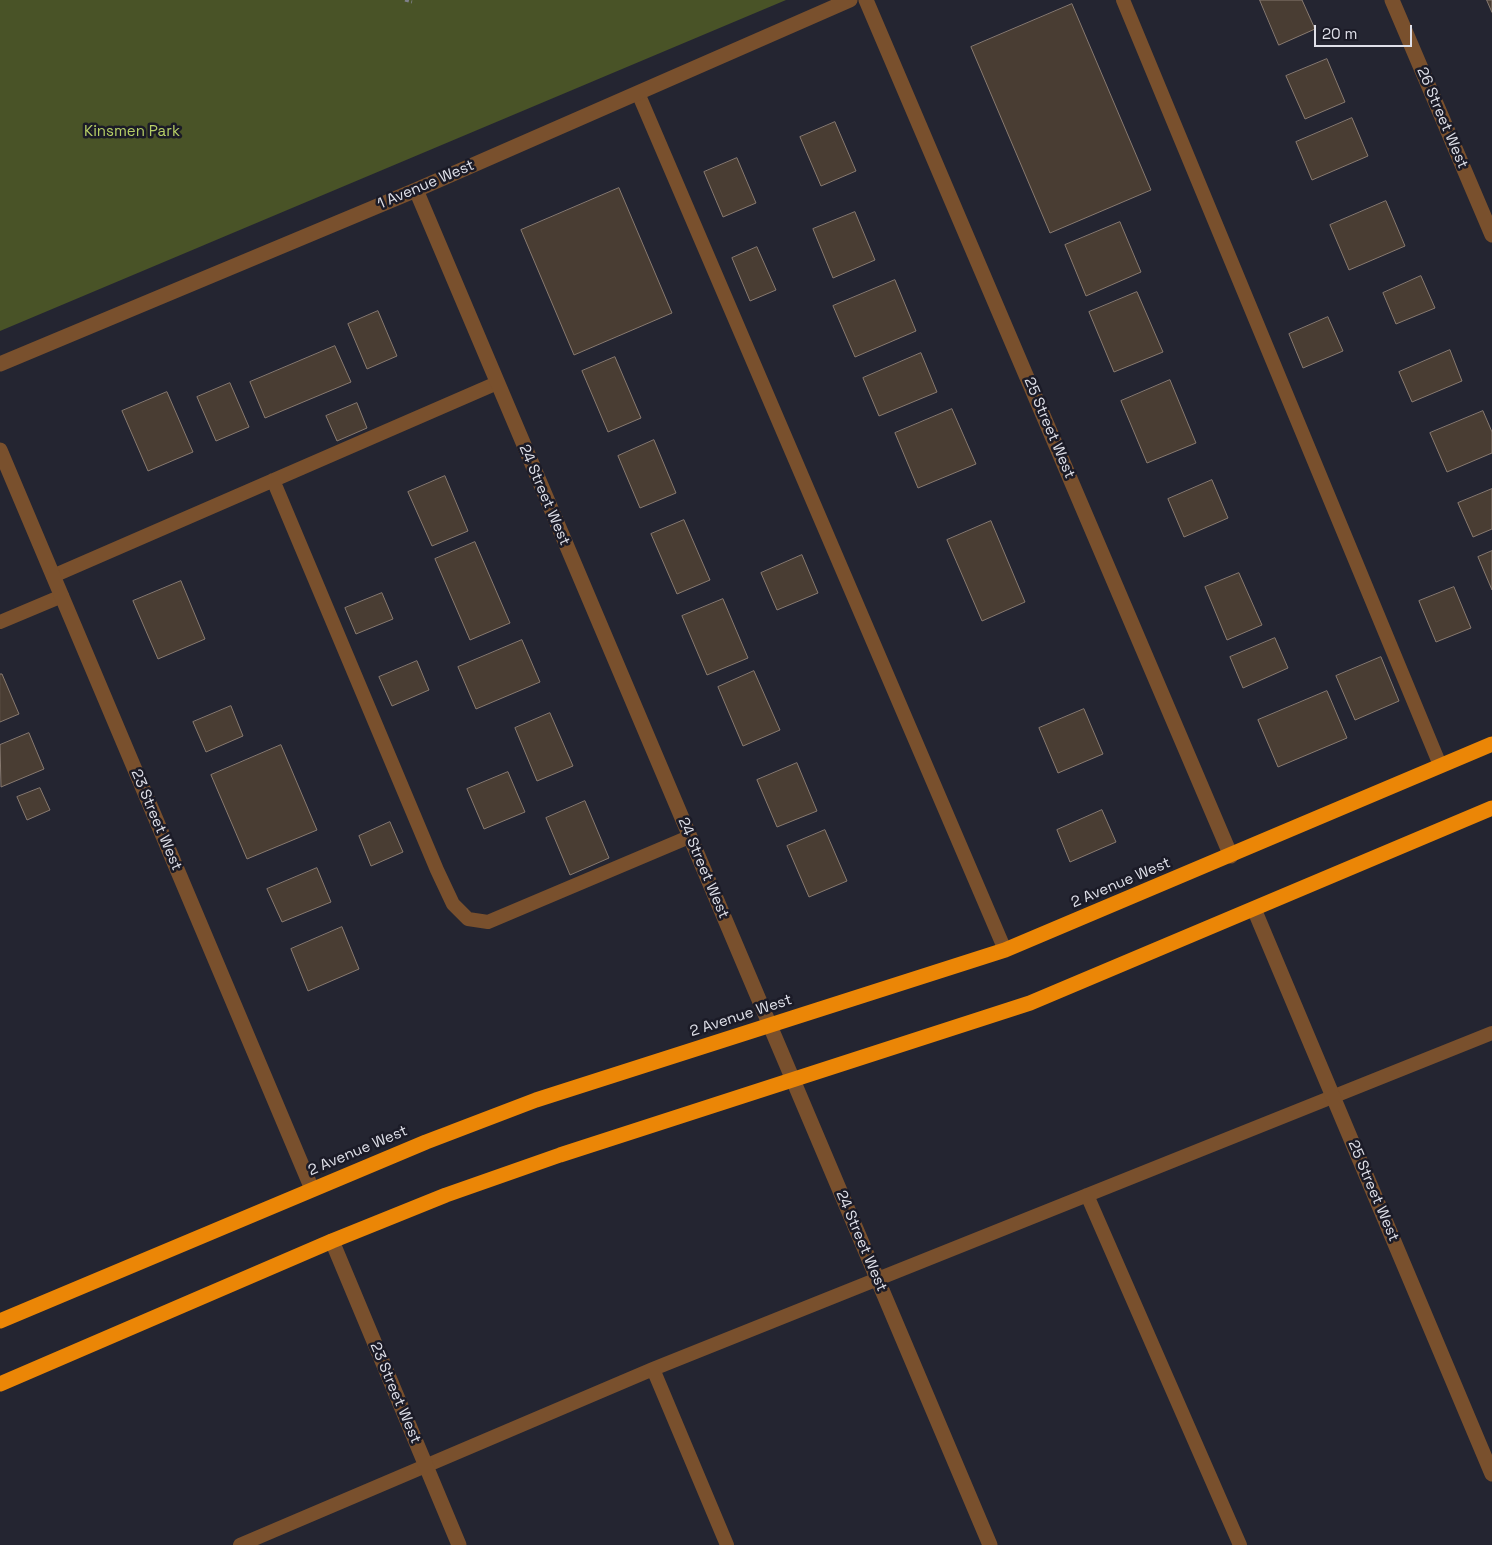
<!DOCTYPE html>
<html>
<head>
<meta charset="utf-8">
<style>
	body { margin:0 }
	#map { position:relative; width:1492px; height:1545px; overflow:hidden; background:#242531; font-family:"Space Grotesk",sans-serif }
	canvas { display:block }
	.scale { position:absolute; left:1314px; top:25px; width:98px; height:22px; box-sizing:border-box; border:2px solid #dfe0e9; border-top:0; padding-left:6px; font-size:15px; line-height:18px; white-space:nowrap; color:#dfe0e9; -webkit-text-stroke:4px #1b1b27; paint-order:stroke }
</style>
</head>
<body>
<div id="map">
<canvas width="1492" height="1545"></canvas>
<div class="scale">20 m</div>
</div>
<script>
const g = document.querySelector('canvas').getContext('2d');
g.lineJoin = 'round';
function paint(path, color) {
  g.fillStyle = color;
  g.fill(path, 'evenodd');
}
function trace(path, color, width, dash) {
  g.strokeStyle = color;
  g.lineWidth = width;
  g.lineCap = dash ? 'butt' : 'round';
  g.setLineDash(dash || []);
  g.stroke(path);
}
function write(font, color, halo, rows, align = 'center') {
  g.font = font + ' "Space Grotesk",sans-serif';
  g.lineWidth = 5;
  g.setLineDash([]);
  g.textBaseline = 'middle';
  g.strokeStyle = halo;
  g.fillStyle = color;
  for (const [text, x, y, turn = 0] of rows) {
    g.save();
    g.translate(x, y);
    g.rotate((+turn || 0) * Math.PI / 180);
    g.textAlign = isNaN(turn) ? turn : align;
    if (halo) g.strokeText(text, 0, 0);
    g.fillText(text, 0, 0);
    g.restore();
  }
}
paint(new Path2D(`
	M0,0H786L0,331Z`), '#495327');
const building = new Path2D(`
	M1260,0H1302L1315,29L1279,45Z
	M1487,0H1492V12Z
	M1072,4L1151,190L1050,233L971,47Z
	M1327,59L1345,102L1305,119L1286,76Z
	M1352,118L1368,156L1312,180L1296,142Z
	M835,122L856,171L821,186L800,137Z
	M737,158L756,203L723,217L704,172Z
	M619,188L672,313L574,355L521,230Z
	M1386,201L1405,246L1349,270L1330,225Z
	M855,212L875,260L833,278L813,229Z
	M1120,222L1141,272L1086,296L1065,245Z
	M757,247L776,290L750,301L732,258Z
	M1421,276L1435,308L1396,324L1383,293Z
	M895,280L916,331L855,357L833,306Z
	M1137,292L1163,352L1114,372L1089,312Z
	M378,311L397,356L367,369L348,324Z
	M1328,317L1343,351L1303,368L1289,334Z
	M335,346L351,382L265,418L250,382Z
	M1450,350L1462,381L1412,402L1399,372Z
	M921,353L937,392L879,416L863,378Z
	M615,357L641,418L608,432L582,371Z
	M1170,380L1196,443L1147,463L1121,401Z
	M230,383L249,427L216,441L197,397Z
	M167,392L193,452L148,471L122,411Z
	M357,403L367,428L337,441L326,416Z
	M952,409L976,464L918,488L895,433Z
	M1483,411L1492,432V453L1447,472L1430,433Z
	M654,440L676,493L640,508L618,456Z
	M445,476L468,531L432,546L408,492Z
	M1212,480L1228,518L1184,537L1168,499Z
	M1492,489V529L1473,537L1458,503Z
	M684,520L710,580L677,594L651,534Z
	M991,521L1025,602L982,621L947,540Z
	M475,542L510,623L470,640L435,559Z
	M1492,551V590L1478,557Z
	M802,555L818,593L777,610L761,573Z
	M1239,573L1262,625L1227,640L1205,587Z
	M181,581L205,639L158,659L133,601Z
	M1454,587L1471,628L1436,642L1419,601Z
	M382,593L393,619L356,634L345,608Z
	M723,599L748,658L707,675L682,616Z
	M1275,638L1288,668L1243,688L1230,657Z
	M522,640L540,682L476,709L458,667Z
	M1381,657L1399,701L1355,720L1336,676Z
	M417,661L429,690L392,706L379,677Z
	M754,671L780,730L743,746L718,687Z
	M0,674H2L19,714L0,722Z
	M1327,691L1347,738L1278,767L1258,720Z
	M231,706L243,736L206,752L193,722Z
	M1084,709L1103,754L1058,773L1039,728Z
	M550,713L573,766L537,781L515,728Z
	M29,733L44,769L1,787L0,745Z
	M281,745L317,830L247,859L211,775Z
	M797,763L817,811L777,827L757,780Z
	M508,772L525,812L484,829L467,789Z
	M40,788L50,810L27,820L17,797Z
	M585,801L609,858L570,875L546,818Z
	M1102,810L1116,842L1070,862L1057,830Z
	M390,822L403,852L371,866L359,836Z
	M825,830L847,881L809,897L787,846Z
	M317,868L331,902L282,922L267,889Z
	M342,927L359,969L308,991L291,949Z`);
paint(building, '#493d33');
trace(building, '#887a70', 1);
trace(new Path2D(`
	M405,0L412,2`), '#7f808a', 3, [4, 2.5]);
trace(new Path2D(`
	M1123,0L1440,765
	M638,93L1005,950
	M273,480L437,870L453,904L468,919L488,922L689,837
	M53,576L497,383
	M0,622L62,596
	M1087,1195L1240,1545
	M653,1369L727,1545
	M240,1545L653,1369L1492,1033`), '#79502d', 14);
trace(new Path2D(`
	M866,0L1231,856
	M1392,0L1492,235
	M416,190L990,1545
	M0,364L416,190L850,0
	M0,450L312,1189
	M1254,909L1492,1474
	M332,1241L459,1545`), '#79502d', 15);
trace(new Path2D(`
	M0,1321L426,1142L536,1100L1005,950L1492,744
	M0,1384L332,1241L446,1195L560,1155L1030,1003L1492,808`), '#eb8606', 15);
write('15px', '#dfe0e9', '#1b1b27', [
	["26 Street West",1442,118,67],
	["1 Avenue West",426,185,-23],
	["25 Street West",1049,428,67],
	["24 Street West",544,495,67],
	["23 Street West",156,820,67],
	["24 Street West",703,868,67],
	["2 Avenue West",1121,883,-23],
	["2 Avenue West",741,1016,-18],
	["2 Avenue West",358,1151,-23],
	["25 Street West",1373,1191,67],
	["24 Street West",861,1241,67],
	["23 Street West",395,1393,67]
]);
write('15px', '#b7cf66', '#1b1b27', [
	["Kinsmen Park",132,132]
]);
</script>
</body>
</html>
